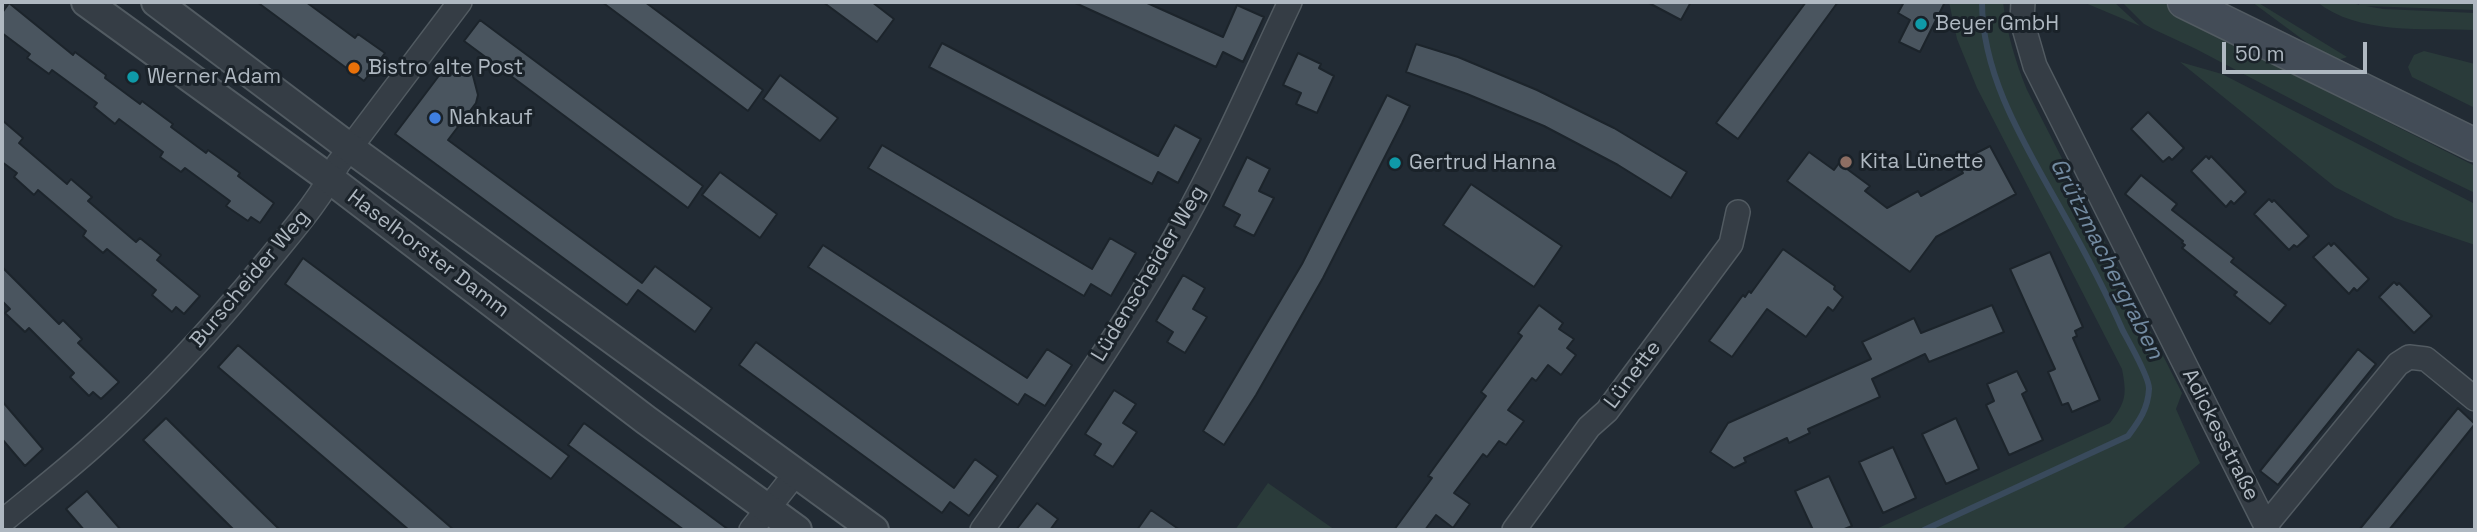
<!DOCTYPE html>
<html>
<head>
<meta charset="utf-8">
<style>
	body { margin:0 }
	#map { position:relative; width:2477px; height:532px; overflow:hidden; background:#222b34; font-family:"Space Grotesk",sans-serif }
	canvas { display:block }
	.frame { position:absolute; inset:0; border:4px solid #afb8c1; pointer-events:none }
	.scale { position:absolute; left:2222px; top:42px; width:145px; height:32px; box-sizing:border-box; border:4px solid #afb8c1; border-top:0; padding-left:9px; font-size:21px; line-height:24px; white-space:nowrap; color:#afb8c1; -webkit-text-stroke:5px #1a2229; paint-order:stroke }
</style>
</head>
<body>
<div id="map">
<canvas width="2477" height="532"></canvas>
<div class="frame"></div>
<div class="scale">50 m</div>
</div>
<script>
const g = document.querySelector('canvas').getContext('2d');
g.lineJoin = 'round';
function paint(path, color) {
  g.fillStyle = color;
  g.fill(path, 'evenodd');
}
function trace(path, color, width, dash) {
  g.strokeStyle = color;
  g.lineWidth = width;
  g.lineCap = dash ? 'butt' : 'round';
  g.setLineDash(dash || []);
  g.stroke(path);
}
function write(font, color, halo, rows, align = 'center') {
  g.font = font + ' "Space Grotesk",sans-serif';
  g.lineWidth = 6;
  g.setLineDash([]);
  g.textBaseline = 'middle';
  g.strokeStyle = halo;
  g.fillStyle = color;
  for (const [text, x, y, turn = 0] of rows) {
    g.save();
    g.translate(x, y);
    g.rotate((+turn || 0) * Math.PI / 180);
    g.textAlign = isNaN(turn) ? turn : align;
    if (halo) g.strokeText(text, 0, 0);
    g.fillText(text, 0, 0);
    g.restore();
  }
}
paint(new Path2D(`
	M1949,2H2003C2007,33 2015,61 2027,90L2182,393L2176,409L2200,463L2121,530H1874L2110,423C2126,402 2127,395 2122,369L1977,88L1957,39Z
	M2083,2H2114L2140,26Z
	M2122,2H2162L2301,78L2312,75L2327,85L2330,93L2475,166V193L2411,162L2196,49L2153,29L2144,24Z
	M2252,2H2257L2347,57L2335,61L2310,45Z
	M2317,2H2350L2359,5L2360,2H2475V10L2366,6L2383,9L2475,13V30C2425,28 2358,35 2317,2Z
	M2424,51L2475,64V108L2412,77L2408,67L2414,55Z
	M2180,62L2222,74L2475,204V245L2395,218L2335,187Z
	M1268,483L1335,530H1235Z`), '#2a3b3a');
trace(new Path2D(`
	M1924,530L2128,436C2139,421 2148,409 2149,389C2150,379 2129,342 2123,331C2105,290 2085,252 2063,213C2027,148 1982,78 1982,2`), '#394a5c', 6);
const building = new Path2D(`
	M257,2H306L355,38L358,34L385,53L364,81Z
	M602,2H645L763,90L748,111Z
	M823,2H872L894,19L877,42Z
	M1073,2H1145L1223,37L1237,5L1264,17L1243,62L1223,52L1216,67Z
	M1647,2H1691L1681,20Z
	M1806,2H1838L1738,139L1716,123Z
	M1904,2H1945L1920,52L1899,42L1910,20L1898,13Z
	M9,3L73,55L75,52L106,75L105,78L140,104L142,101L173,124L171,127L206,153L208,150L240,173L238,176L274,203L260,223L251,217L248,221L226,206L230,201L185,168L181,172L160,157L163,152L119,119L115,124L94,107L97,103L52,70L49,74L27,58L30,54L2,33V13Z
	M480,20L703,186L688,208L464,41Z
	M942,43L1158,156L1175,125L1201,139L1178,183L1158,172L1152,184L929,67Z
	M1416,44L1458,57L1537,90L1614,128L1687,172L1671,198L1618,165L1544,126L1467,94L1406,72Z
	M1298,53L1321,64L1319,68L1334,76L1317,113L1296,104L1301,93L1283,85Z
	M471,68L478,95L476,103L448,140L642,283L655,266L712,308L695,332L638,290L627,305L395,134L441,73L448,69Z
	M780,75L838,118L820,141L763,99Z
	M1387,95L1410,106L1402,123L1323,278L1256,395L1224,445L1203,431L1302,264Z
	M2148,112L2184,148L2172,160L2169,157L2163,162L2131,129Z
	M2,120L23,138L19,143L67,184L71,179L92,197L88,201L136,242L140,238L161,255L157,260L200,296L184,314L176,307L172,312L152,295L156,290L107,249L103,253L83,236L86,231L38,190L34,195L14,177L17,173L2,162Z
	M882,145L1092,269L1110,238L1136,253L1111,296L1091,284L1084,296L868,168Z
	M1990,146L2016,194L1936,237L1910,272L1787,181L1809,152L1834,170L1839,163L1870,186L1865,191L1887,208L1918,191L1921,196L1963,173L1957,163Z
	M2206,156L2209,159L2211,156L2246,192L2234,204L2231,201L2226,207L2191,171Z
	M1247,157L1270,169L1259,191L1274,198L1254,236L1234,226L1240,215L1223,206Z
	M720,172L777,214L760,238L702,195Z
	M2141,175L2177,204L2172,210L2234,258L2231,262L2286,305L2270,324L2234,295L2237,292L2234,290L2182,248L2185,245L2182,243L2183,241L2125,194Z
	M1471,184L1562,246L1534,287L1443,225Z
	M2269,199L2272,202L2274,200L2309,236L2297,247L2294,245L2289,250L2254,214Z
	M2329,243L2331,246L2334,243L2369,279L2357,291L2354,288L2349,294L2313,257Z
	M823,245L1027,378L1047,349L1072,365L1045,406L1025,394L1018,405L808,267Z
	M1783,249L1835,286L1834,289L1843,297L1833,311L1828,307L1806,337L1767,309L1732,357L1709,341L1743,295L1745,297L1749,291L1751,293Z
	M2050,252L2083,327L2075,331L2077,336L2073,338L2100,400L2072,412L2068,403L2062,405L2048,372L2055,369L2010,269Z
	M303,258L569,456L551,479L285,284Z
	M2,267L59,324L63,320L82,339L78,343L119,382L101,399L93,392L89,396L70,377L74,373L29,328L25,332L5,313L10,309L2,301Z
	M1183,275L1205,288L1193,309L1207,317L1185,353L1167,342L1173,332L1156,321Z
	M2394,282L2397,285L2399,283L2432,316L2414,333L2379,297Z
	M1539,305L1563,323L1559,329L1574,339L1567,348L1576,355L1561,375L1548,365L1536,381L1532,378L1508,410L1524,421L1506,445L1499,441L1487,457L1483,454L1454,493L1470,504L1453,528L1436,515L1425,530H1394L1432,478L1428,476L1486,396L1481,392L1522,336L1518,333Z
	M1992,305L2004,332L1929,362L1925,354L1872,379L1880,397L1808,429L1810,433L1789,443L1787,438L1744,458L1746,462L1734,468L1710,452L1728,423L1871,359L1862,342L1914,318L1921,333Z
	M756,342L954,488L975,459L998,476L969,516L950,502L942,513L739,365Z
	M238,345L424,504L454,530H409L218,367Z
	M2358,349L2376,364L2278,485L2260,471Z
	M2017,371L2027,391L2022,394L2043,440L2009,455L1986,405L1994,401L1987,384Z
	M1114,390L1136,404L1123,423L1137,432L1113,467L1094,455L1101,444L1085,434Z
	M2,401L43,449L25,466L2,439Z
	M2458,408L2475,424L2438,470L2389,530H2359Z
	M166,418L280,530H234L143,440Z
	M1956,418L1979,469L1946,484L1922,434Z
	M584,423L660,479L729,530H684L568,445Z
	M1893,447L1916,498L1883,513L1859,462Z
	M1829,476L1852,526L1842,530H1813L1795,491Z
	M87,491L121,530H84L66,509Z
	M1037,503L1058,519L1050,530H1016Z
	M1151,510L1180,530H1137Z`);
paint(building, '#4a555f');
trace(building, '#1c242b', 2);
const minor = new Path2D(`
	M2023,2L2022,21L2035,66L2268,530
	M2,522C32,497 63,473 92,447C155,391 213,328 267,262C292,231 320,200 338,164L460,2
	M2266,525L2398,364L2409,357L2426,359L2475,399
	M751,530L796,473
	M982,530C1052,431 1124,330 1183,223C1223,151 1255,76 1290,2
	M1514,530L1589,427L1607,411L1731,244L1738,212`);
const tertiary = new Path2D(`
	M86,2L330,179L646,420L797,530
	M156,2L350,148L874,530`);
const secondary = new Path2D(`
	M2184,2L2475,145`);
trace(minor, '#525b62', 26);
trace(tertiary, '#525b62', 32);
trace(secondary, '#525b62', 35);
trace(minor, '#353d45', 23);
trace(tertiary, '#353d45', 28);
trace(secondary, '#434c57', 32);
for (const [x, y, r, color] of [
	[1921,24,7,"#0f9aa8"],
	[354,68,7,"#e8710a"],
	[133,77,7,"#0f9aa8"],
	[435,118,7,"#3f7fe0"],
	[1846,162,7,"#8d6e63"],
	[1395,163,7,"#0f9aa8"]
]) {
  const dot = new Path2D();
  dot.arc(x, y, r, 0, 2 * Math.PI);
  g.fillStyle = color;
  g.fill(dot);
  trace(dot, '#1a2229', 2.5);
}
write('21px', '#afb8c1', '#1a2229', [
	["Beyer GmbH",1935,24],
	["Bistro alte Post",368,68],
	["Werner Adam",147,77],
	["Nahkauf",449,118],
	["Kita Lünette",1860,162],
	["Gertrud Hanna",1409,163]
], 'left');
write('21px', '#afb8c1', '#1a2229', [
	["Haselhorster Damm",428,254,37],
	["Lüdenscheider Weg",1149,274,-59],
	["Burscheider Weg",250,279,-50],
	["Lünette",1633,375,-53],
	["Adickesstraße",2220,435,63]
]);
write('italic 23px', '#738ba2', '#1a2229', [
	["Grützmachergraben",2106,259,63]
]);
</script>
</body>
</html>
